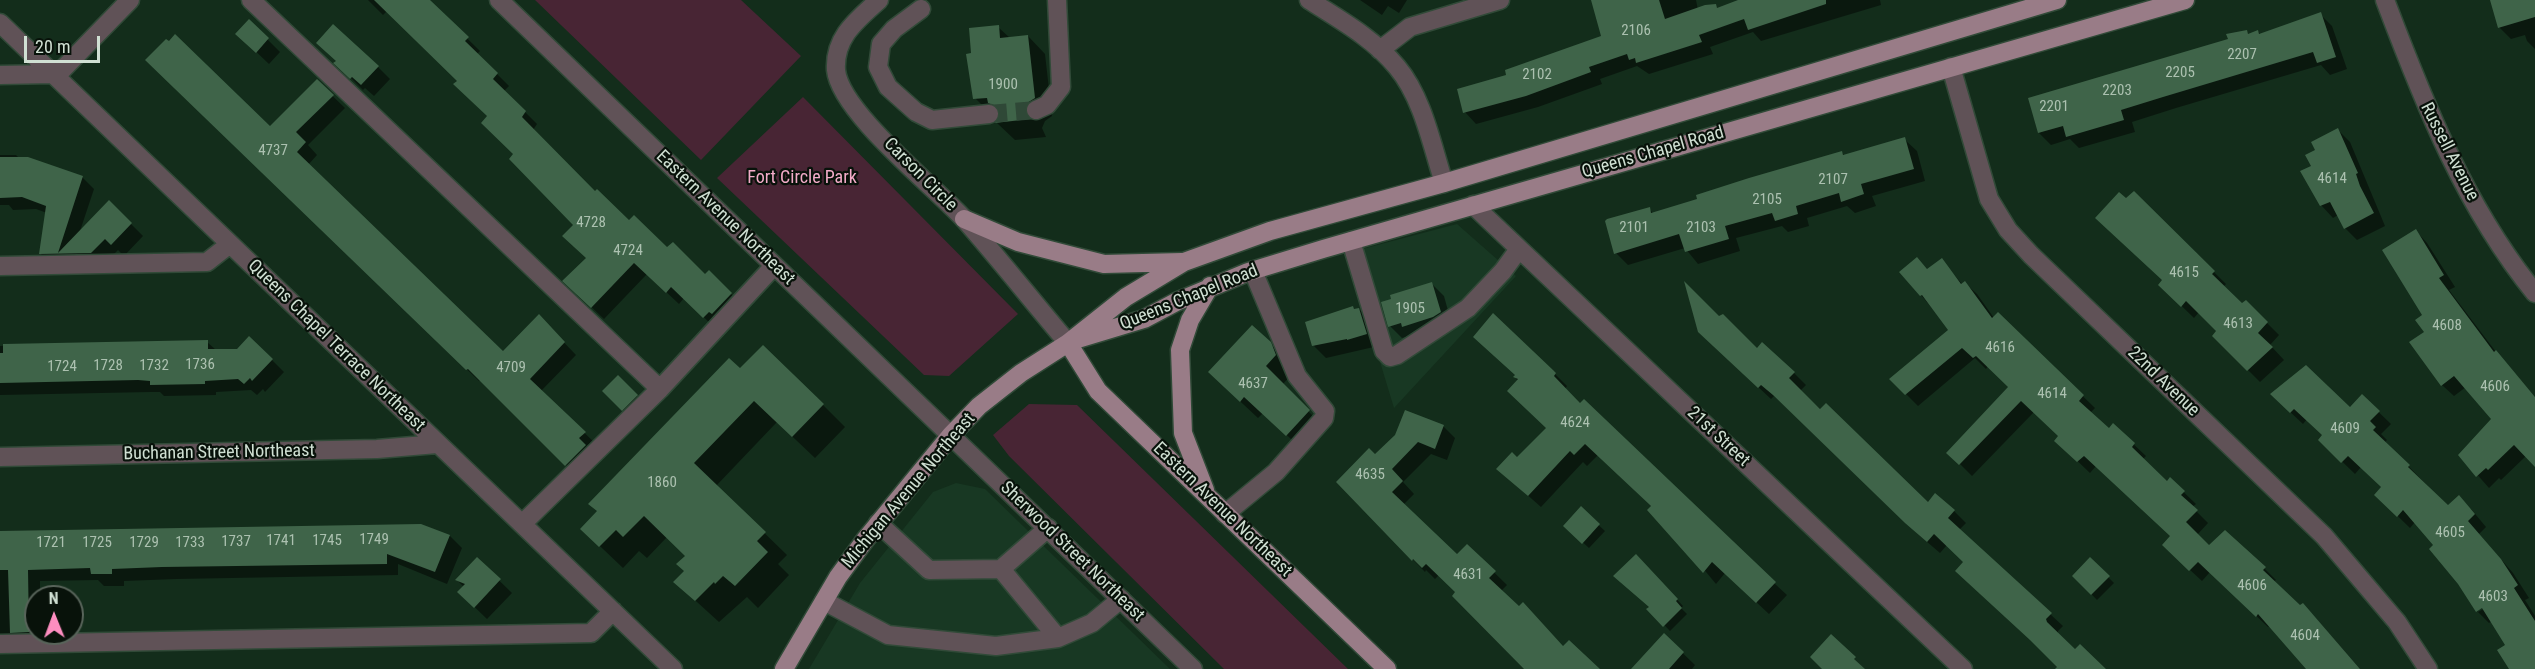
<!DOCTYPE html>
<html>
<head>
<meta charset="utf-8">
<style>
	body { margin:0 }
	#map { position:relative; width:2535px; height:669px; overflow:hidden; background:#132d1b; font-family:"Roboto Condensed",sans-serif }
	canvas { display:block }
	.north { position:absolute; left:24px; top:585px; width:60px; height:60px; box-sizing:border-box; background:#08120a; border:2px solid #58645a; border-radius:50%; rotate:359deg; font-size:16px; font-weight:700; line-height:24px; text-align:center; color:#d0e0d3 }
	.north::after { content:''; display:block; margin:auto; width:21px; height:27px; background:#fd8ec0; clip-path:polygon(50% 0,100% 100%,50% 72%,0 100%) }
	.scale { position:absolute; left:24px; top:36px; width:76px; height:27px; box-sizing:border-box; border:3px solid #d0e0d3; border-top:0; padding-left:8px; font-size:18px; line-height:21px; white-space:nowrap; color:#d0e0d3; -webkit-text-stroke:4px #08120a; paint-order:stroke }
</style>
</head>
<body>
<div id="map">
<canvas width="2535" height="669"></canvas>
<div class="north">N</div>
<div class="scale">20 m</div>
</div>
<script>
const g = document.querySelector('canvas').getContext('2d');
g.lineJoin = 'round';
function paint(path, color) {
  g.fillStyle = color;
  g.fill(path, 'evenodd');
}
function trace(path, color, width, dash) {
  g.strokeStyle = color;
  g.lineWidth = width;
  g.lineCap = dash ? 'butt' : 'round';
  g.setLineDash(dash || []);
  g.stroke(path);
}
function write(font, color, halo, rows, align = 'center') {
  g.font = font + ' "Roboto Condensed",sans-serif';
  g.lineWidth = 4.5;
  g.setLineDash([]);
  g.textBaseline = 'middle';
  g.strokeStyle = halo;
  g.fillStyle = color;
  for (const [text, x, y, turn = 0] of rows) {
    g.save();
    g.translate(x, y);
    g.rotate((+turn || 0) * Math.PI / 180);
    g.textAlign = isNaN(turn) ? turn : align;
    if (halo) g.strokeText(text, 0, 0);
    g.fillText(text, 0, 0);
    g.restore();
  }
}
paint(new Path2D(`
	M1457,224L1516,276L1394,408L1347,253Z
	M956,483L985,489L1170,669H809L860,583L933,492Z`), '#183823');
paint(new Path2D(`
	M535,0H741L801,56L701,160Z
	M803,97L1018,314L949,376L924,375L717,178Z
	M1029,404L1077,405L1348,669H1224L1009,456L993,435Z`), '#482534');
paint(new Path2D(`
	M368,0H428L480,51L477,54L509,86L504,91L537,124L533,130L595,193L629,223L667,250L705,276L709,272L743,306L716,329L684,298L679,304L647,274L604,319L564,281L587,258L575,225L515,154L489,116L459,81L387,11L383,15Z
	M1360,0H1407L1399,13L1388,6L1382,15Z
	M1592,0H1630L1632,8L1660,0H1696L1698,10L1715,6L1718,9L1748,0H1880L1881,5L1761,41L1753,32L1710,47L1713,54L1649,74L1637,66L1600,79L1602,84L1538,107L1476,124L1465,112L1508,76L1603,36Z
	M2499,0H2535V49L2527,41L2525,35L2511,39L2499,27Z
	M2320,14L2332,26L2347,69L2330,75L2321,65L2176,108L2132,122L2135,132L2079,148L2070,139L2051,145L2039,133L2247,32L2249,35L2258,32L2261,35Z
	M249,21L280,52L269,64L249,45Z
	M998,27L1010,38L1028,36L1045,54L1052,116L1045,121L1042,128L1046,137L1015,140L997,123L1001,115L993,116L975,98L973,55Z
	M147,60L270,128L317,81L345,108L308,145L317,155L308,165L503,354L551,329L576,355L541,391L597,445L578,477L481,380L479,381Z
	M336,63L378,67L390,79L374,96L365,88L363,90Z
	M2338,130L2350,142L2385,226L2357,240L2345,228L2338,215L2333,218L2321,205L2313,167L2317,150Z
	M1904,139L1917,151L1925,181L1872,196L1876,206L1855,213L1847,206L1807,218L1809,226L1788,232L1782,226L1736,238L1740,251L1698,264L1685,248L1628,265L1616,253L1649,209L1654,214L1842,153L1845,156Z
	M0,155H16L20,159L82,177L94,189L80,231L109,202L143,236L124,256L118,250L103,265L52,266L40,253L47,213L36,209L13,210L9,205H0Z
	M2134,193L2226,284L2223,287L2242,305L2246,302L2279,335L2270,345L2284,360L2260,382L2214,336L2218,331L2199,312L2194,318L2160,285L2164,280L2127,200Z
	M2416,231L2427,243L2455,287L2449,290L2496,352L2535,397V465L2526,456L2501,480L2499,478L2489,488L2460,455L2493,419L2466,387L2454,396L2442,385L2426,332Z
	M1917,259L1928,270L1941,260L1963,285L1965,283L1977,294L1994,318L1998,314L2095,408L2090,413L2109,430L2113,425L2146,456L2143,459L2167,483L2170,479L2196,504L2192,507L2208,523L2197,535L2209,547L2264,568L2276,580L2273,582L2300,607L2314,616L2360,669H2308L2270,626L2268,627L2210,572L2202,581L2176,557L2172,536L2096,466L2090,473L2068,452L2060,437L2034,412L1972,476L1948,452L2010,387L1988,366L1986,369L1975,358L1918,406L1891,379L1950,330L1921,295Z
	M1432,284L1444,296L1452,325L1402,338L1390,326Z
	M1353,308L1355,310L1359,309L1371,322L1378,346L1326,358L1314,346Z
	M1719,318L1757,350L1794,373L1806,385L1800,391L1928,504L1954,511L1966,523L1959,530L2063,626L2058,631V635L2075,651L2103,669H2061L1965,562L1947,545L1940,553L1919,535L1871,486L1774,396L1771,399L1712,344Z
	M207,342L216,350L272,360L284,372L265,392L263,389L257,395L251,390L216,392V395L164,396L160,392H151L0,395V346Z
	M1269,343L1288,361L1293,373L1282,385L1326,429L1305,452L1263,413L1258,418L1228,390Z
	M740,370L823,405L845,427L815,458L777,422L716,486L787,555L778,564L789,575L758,608L747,597L719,622L675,582L685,571L687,556L667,537L647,558L639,551L623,568L582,529Z
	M1552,371L1567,386L1565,389L1580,405L1787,595L1769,614L1725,573L1716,584L1652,507L1598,455L1587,466L1583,462L1541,507L1498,469L1517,459L1548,428L1515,377Z
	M618,378L649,408L635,422L604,391Z
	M2272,395L2350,409L2362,396L2391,424L2381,434L2387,440L2385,442L2448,507L2471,509L2486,527L2479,534L2513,573L2529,598L2525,600L2535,616V669H2511L2507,645L2492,621L2489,623L2478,612L2489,606L2478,609V612L2435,545L2415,522L2410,528L2376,495L2382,488L2361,467L2355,474L2320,440L2324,436L2307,419L2303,424Z
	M1443,426L1455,438L1447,460L1431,454L1403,482L1414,494L1403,505L1457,556L1467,546L1507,585L1501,591L1564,648L1598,669H1527L1457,593L1439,575L1435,579L1426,570L1425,572L1338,482L1375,456Z
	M1581,509L1605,531L1589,548L1565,526Z
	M421,525L450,536L462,548L447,584L398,564V575L176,579L124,581V586H104L98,580L40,581V597H36V633H41V644H0V533Z
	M1636,556L1683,606L1681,608L1687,614L1670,631L1649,609L1651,607Z
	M477,559L512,593L487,619L459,592L464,587L457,580Z
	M2090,559L2114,583L2097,600L2074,576Z
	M1664,635L1695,665L1692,669H1657Z`), '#0007');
paint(new Path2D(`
	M374,0H430L469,37L465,41L498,73L493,79L526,111L522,117L595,191L597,189L629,220L634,215L667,247L673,242L705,274L709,270L732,293L712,314L709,312L703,318L671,287L666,293L634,263L591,308L562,281L586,258L562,236L573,225L509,159L513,154L481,123L487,116L453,84L457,81Z
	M1591,0H1659L1665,19L1705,5L1716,4L1717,8L1738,0H1826V4L1748,30L1744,19L1699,35L1702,42L1636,63L1635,58L1629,60L1627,54L1589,67L1591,72L1526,96L1463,113L1457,89L1506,75L1505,70L1601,36Z
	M2490,0H2535V17L2498,28Z
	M2321,12L2336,57L2317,63L2313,52L2163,97L2121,110L2124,120L2066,137L2063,126L2038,133L2028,98L2228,39L2226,34L2247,30L2248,34L2258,30L2259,34Z
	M249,19L269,38L256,53L235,34Z
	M333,24L379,66L361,85L352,77L350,79L333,63L336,61L316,43Z
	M999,25L1000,38L1028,35L1035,98L1027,103L1025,108L1026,114L1030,119L995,123L1000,113L998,107L988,103L987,98L973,99L966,54L971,53L969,28Z
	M175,34L270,126L317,79L334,95L296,132L306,142L297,152L503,351L539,314L565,342L530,379L586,432L579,438L586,445L565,466L468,369L466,370L145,60L166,39L169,41Z
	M2338,128L2358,173L2356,174L2360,186L2374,213L2344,229L2330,202L2320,206L2300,171L2311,166L2305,155L2315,150L2311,142Z
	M1905,137L1914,169L1861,184L1864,194L1841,202L1839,193L1796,206L1798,214L1775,221L1772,213L1725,226L1729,239L1685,252L1679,234L1614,254L1605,221L1607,219L1650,207L1651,213L1697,199L1696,195L1749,178L1842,151L1843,155Z
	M0,157H28L83,176L58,253L109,200L132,223L111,245L105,239L91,253L39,254L46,206L22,197L0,198Z
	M2134,191L2215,271L2212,274L2242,303L2246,300L2268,322L2258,333L2273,347L2247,371L2212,336L2216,331L2186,301L2181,307L2158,285L2162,280L2095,218L2119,192L2126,198Z
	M2416,229L2444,275L2439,278L2494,352L2496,350L2535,397V467L2514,445L2488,470L2486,468L2476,477L2458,455L2491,419L2454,376L2441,386L2409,342L2424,332L2415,320L2422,315L2382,250Z
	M1917,257L1927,269L1942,258L1961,284L1965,281L1992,318L1998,312L2084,395L2079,401L2109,428L2113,423L2135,443L2132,447L2167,481L2170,477L2185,491L2181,495L2198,510L2186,522L2209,545L2225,530L2266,567L2263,570L2300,605L2303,603L2360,669H2306L2258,614L2256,617L2198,562L2189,571L2162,545L2170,536L2084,456L2077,462L2054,441L2058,436L2021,401L1959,465L1946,453L2008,387L1976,356L1973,358L1962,348L1905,395L1889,379L1948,330L1922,295L1920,296L1899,272Z
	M1684,281L1719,316L1723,314L1757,348L1762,342L1795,372L1789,378L1820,409L1826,403L1928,502L1935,493L1955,510L1948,518L2052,613L2046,619L2047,622L2075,649L2080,644L2106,669H2055L2057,667L2030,640L1955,571L1963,562L1934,534L1927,542L1905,523L1773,395L1761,385L1758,388L1698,332Z
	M1432,282L1441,312L1433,317L1402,327L1401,323L1388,327L1381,302L1391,299L1390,295Z
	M1353,306L1354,309L1359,308L1367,334L1347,340V339L1312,346L1305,322Z
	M1493,313L1553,370L1556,373L1554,376L1580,403L1584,399L1776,582L1756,603L1712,562L1703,573L1647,510L1651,506L1585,444L1574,455L1570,451L1528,496L1496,469L1512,452L1517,457L1546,428L1507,391L1518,379L1513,377L1515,375L1473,337Z
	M1252,325L1271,342L1276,355L1266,366L1310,410L1286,436L1244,397L1240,402L1208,372Z
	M249,336L273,359L252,381L250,378L244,384L238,379L205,381V384L150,385V381L138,380L0,383V353H3V344L208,340V349H237Z
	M763,345L824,404L792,437L754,401L694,463L766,532L757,541L768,552L735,586L723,576L715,584L714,582L695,601L673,582L684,571L676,564L685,556L644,516L623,537L616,530L599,547L580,529L597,511L588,504L729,358L740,368Z
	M2306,365L2350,407L2362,394L2380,411L2370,421L2376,427L2373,430L2410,465L2408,467L2448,505L2459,495L2475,514L2468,521L2501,559L2518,585L2514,588L2535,621V669H2509L2497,650L2505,645L2482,608L2476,612L2458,584L2429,549L2433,545L2403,510L2397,517L2374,495L2381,487L2348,456L2341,463L2318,440L2322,435L2294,409L2290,413L2270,394Z
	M618,375L638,395L622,411L602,391Z
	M1405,410L1444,425L1435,449L1418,442L1392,469L1403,481L1392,492L1457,554L1467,544L1496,571L1489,578L1519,606L1523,602L1563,646L1569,640L1600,669H1524L1452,596L1455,592L1426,564L1422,568L1413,559L1412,561L1336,482L1369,448L1375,454L1395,435Z
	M1581,506L1600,524L1582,544L1563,526Z
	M421,524L450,535L435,572L387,554V564L162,567L112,569V574H91L90,568L28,570L29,632L10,633L8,570H0V531Z
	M1636,554L1678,599L1676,601L1682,608L1663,627L1646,609L1649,607L1613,576Z
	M477,557L501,579L474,608L457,592L465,584L455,580Z
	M2090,557L2110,576L2091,595L2072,576Z
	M1664,633L1684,652L1669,669H1631Z
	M1831,634L1856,657L1854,659L1865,669H1822L1810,657Z`), '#3f6449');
trace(new Path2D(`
	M989,114L1036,110`), '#2f4837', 18, [18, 9]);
const minor = new Path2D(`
	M251,0L660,389
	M499,0L1193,669
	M879,0C857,20 834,37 836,70C840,112 935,187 965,220C1000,260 1033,302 1068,343
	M1309,0C1340,20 1373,38 1397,67C1423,98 1432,146 1444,183
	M2385,0C2424,103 2465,207 2535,293
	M921,9L894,29L881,44L878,67L888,87L916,112L932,120L989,114
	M0,23L673,669
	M1380,50L1410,27L1500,0
	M1951,67L1989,199L2008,230L2031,255L2324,536L2397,622L2428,669
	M0,75L53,74L62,70L130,0
	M1036,110L1047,105L1061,87L1057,0
	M1473,205L1963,669
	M1351,241L1384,351L1390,357L1397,355L1468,308L1503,271L1519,249
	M0,266L207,262L230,244
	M0,457L377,449L437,444
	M1225,514L1276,472L1324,418L1325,411L1297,376L1253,271
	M878,523L929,570L1001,569L1048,528
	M522,524L660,389L774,266
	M1001,569L1058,638
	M824,601L888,635L996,646L1058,638L1092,623L1121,599
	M0,644L591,633L613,611`);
const major = new Path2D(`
	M964,219L1018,242L1104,264L1182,262
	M1078,339L1144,319L1176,302L1248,272L1323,249L2185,0
	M1068,343L1098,391L1387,669
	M1205,490L1183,433L1180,350L1190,320L1210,286
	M784,669L838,577L865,540L951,435L979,406L1021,373L1068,343L1126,297L1184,262L1270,231L1444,183L2057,0`);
trace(minor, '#314a38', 21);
trace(major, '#314a38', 21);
trace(minor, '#605257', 18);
trace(major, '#997c87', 18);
write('15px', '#acc1b0', null, [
	["2106",1636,31],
	["2207",2242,55],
	["2205",2180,73],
	["2102",1537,75],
	["1900",1003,85],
	["2203",2117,91],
	["2201",2054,107],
	["4737",273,151],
	["4614",2332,179],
	["2107",1833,180],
	["2105",1767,200],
	["4728",591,223],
	["2101",1634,228],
	["2103",1701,228],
	["4724",628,251],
	["4615",2184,273],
	["1905",1410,309],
	["4613",2238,324],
	["4608",2447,326],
	["4616",2000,348],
	["1736",200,365],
	["1728",108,366],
	["1732",154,366],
	["1724",62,367],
	["4709",511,368],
	["4637",1253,384],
	["4606",2495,387],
	["4614",2052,394],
	["4624",1575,423],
	["4609",2345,429],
	["4635",1370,475],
	["1860",662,483],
	["4605",2450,533],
	["1749",374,540],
	["1741",281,541],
	["1745",327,541],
	["1737",236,542],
	["1721",51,543],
	["1725",97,543],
	["1729",144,543],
	["1733",190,543],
	["4631",1468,575],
	["4606",2252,586],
	["4603",2493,597],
	["4604",2305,636]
]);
write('18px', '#d0e0d3', '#08120a', [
	["Russell Avenue",2449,152,63],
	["Queens Chapel Road",1653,153,-16],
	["Carson Circle",920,175,45],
	["Eastern Avenue Northeast",725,218,44],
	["Queens Chapel Road",1189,298,-22],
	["Queens Chapel Terrace Northeast",336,346,44],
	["22nd Avenue",2163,382,44],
	["21st Street",1718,437,43],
	["Buchanan Street Northeast",219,453,-1],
	["Michigan Avenue Northeast",909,491,-50],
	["Eastern Avenue Northeast",1222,510,44],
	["Sherwood Street Northeast",1072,552,44]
]);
write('18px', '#f3acc9', '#08120a', [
	["Fort Circle Park",802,178]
]);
</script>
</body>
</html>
